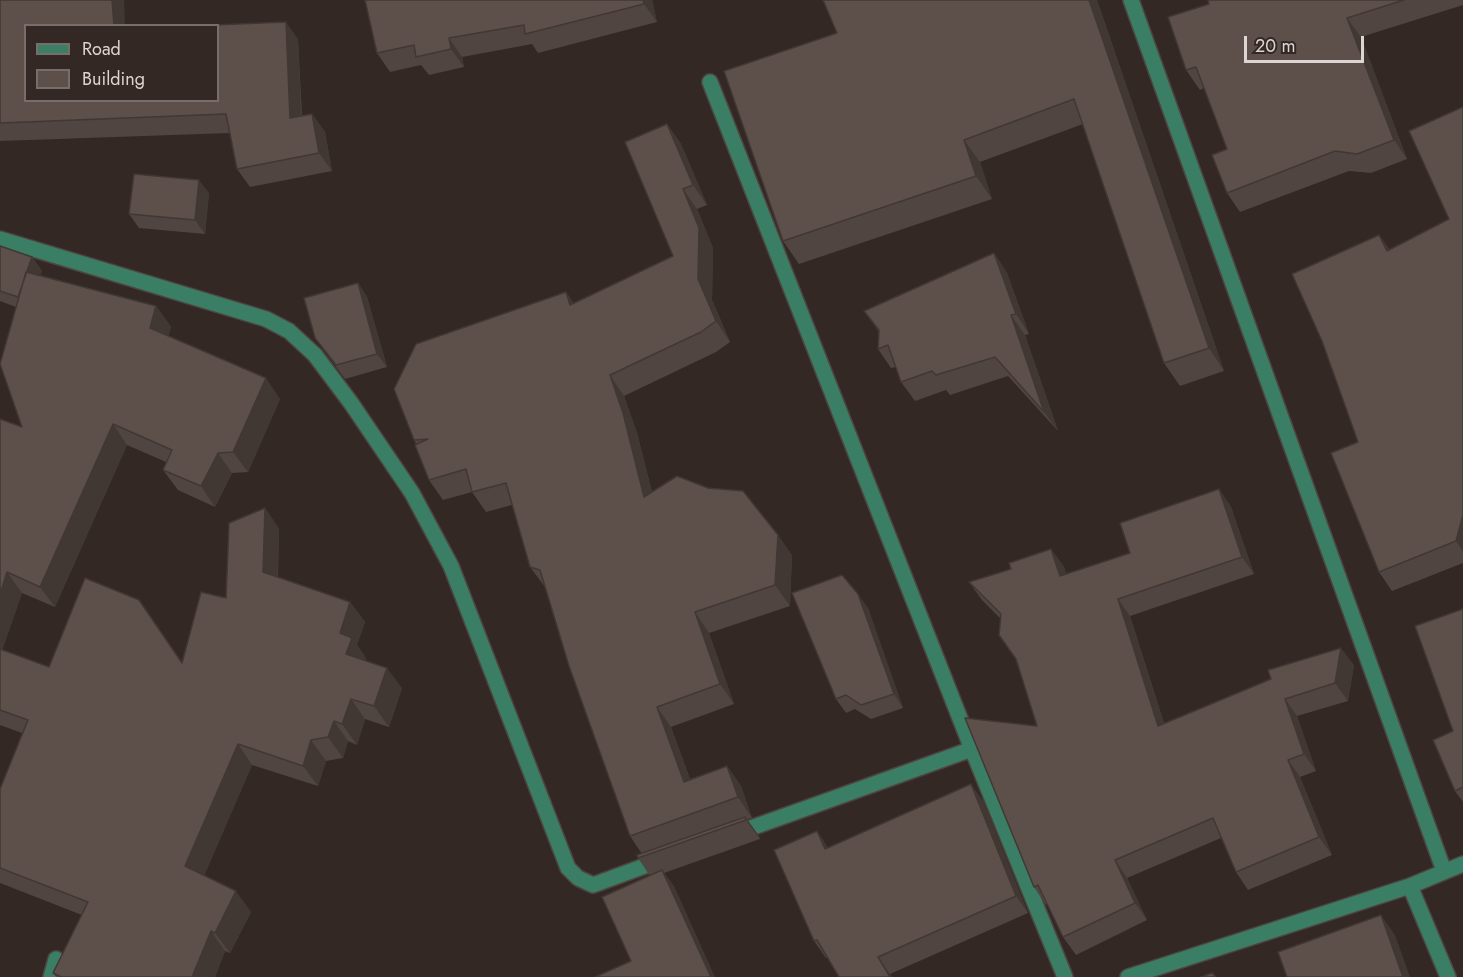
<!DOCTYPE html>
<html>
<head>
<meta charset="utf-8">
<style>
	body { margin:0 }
	#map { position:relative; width:1463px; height:977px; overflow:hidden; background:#332824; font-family:Jost,sans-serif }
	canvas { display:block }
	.legend { position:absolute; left:24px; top:24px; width:195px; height:78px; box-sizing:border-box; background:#332824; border:2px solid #776d6a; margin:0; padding:8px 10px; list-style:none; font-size:18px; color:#ddd5d2 }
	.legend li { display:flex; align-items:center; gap:12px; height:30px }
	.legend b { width:30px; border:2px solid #776d6a }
	.scale { position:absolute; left:1244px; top:36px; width:120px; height:27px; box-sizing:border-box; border:3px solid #ddd5d2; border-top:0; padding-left:8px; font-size:18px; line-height:21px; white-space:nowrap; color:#ddd5d2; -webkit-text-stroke:4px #332824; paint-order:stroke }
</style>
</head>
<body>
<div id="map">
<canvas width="1463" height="977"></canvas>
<ul class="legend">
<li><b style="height:8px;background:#3b7e66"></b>Road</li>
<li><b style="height:16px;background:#5d504b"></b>Building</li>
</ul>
<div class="scale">20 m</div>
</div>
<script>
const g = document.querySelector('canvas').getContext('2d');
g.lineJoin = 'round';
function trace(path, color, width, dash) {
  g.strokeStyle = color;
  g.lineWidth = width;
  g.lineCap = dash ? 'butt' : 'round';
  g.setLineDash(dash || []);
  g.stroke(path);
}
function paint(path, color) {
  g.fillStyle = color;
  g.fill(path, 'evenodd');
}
const minor = new Path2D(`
	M1131,0L1444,871
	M710,82L972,749L1065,977
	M0,239L266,319L289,331L315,355L351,403L412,493L451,566L568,868L578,878L593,885L661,860
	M734,834L972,749
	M1410,886L1448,977
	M51,977L56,959
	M1128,977L1410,886L1463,864`);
trace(minor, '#4e4440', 18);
trace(minor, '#3b7e66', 15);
paint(new Path2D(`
	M0,0L26,26L298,39L302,116L312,114L325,132L332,171L250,187L237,169L230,133L0,141V151Z
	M365,0H652L657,22L538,53L532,44L462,57L464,67L429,75L421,65L390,72L377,53Z
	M1097,0L1224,371L1180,386L1164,363L1083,124L980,162L992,199L799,264L783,241Z
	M1208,0H1463V5L1361,37L1407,159L1371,173L1349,171L1240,212L1227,193V149L1204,88L1200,90L1186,70L1209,4Z
	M1463,107V563L1392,591L1379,572L1358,442L1379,235L1390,250L1449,219Z
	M667,124L681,144L707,205L697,209L713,248L712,300L730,342L716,352L624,396L637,433L652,492L792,555L790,606L709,633L734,704L671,727L690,779L727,766L741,786L752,818L747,819L759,836L760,839L664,873L675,888L631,961L650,876L638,858L642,854L630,836L545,587L530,567L512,505L486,512L472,492L443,500L429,480L416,444L414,440L566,292L574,304L673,256Z
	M209,193L205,234L139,228L129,214Z
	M0,246L32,257L42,271L40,275L156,306L171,327L168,336L280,399L248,472L232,473L215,507L178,490L163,470L166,462L127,445L55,607L22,593L2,650L49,667L182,663L226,598L265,508L279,529L278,577L350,602L365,622L357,645L366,658L365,660L402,688L389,727L365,719L357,745L348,741L343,758L326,761L318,786L252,765L204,875L251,912L230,953L225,951L215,977H56L53,973L82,915L0,883V789L22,733L0,725V419L22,427L16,307L0,301Z
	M994,253L1007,273L1029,334L1025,335L1058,431L1008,376L950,395L946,390L915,401L901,382L896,367L891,368L878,349L879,332L864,311Z
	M358,283L367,297L387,367L345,379L315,338Z
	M1219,489L1231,507L1254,574L1130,616L1164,723L1354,665L1348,701L1297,716L1316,771L1300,777L1332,855L1248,890L1236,872L1221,838L1127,878L1147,920L1076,955L1063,937L1047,904L1046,905L1034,887L1037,726L1016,659L1001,619L982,600L969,582L1011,569L1051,549L1064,567L1066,574L1130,553Z
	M868,608L903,708L871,719L855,709L846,713L836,699Z
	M1463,609V802L1455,791L1453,731Z
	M983,801L1028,913L890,974L892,977H839L828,957L826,958L814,941L817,831L828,848Z`), '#504540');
paint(new Path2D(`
	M112,0H124L125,26H114Z
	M643,0H652L657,22L644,4Z
	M1089,0H1097L1224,371L1209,348Z
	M1347,18L1361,37L1407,159L1394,140Z
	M286,22L298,39L302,136L290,118Z
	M449,38L462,57L464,67L451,49Z
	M312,114L325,132L332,171L319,153Z
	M667,124L681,144L707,205L693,185Z
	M964,140L980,162L992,199L976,176Z
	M199,180L209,193L205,234L195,220Z
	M683,189L697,209L713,248L712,300L730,342L716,321L698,279Z
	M1379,235L1393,254L1387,251Z
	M994,253L1007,273L1029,334L1016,314Z
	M32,257L42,271L28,310L18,297Z
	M358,283L367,297L387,367L377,354Z
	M566,292L580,312L570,305Z
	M156,306L171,327L165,348L150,328Z
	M1011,315L1025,335L1058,431L1044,412Z
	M610,375L624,396L637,433L658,517L644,497Z
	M266,378L280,399L248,472L233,452Z
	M113,424L127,445L55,607L40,587Z
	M218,453L232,473L215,507L201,486Z
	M1219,489L1231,507L1254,574L1242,557Z
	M265,508L279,529L277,592L263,572Z
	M1463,515V552L1456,541Z
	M778,535L792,555L790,606L775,585Z
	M1051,549L1064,567L1073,593L1060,576Z
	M7,572L22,593L0,657V594Z
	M858,594L868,608L903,708L894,694Z
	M1118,599L1130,616L1170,743L1158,726Z
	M350,602L365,622L357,645L366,658L360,674L346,654L340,633Z
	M695,612L709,633L734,704L720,684Z
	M1341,648L1354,665L1348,701L1335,683Z
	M387,668L402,688L389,727L374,706Z
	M351,699L365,719L357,745L342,724Z
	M1285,699L1297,716L1316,771L1304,754Z
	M657,707L671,727L698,802L684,782Z
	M334,721L348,741L343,758L328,737Z
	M311,740L326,761L318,786L303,766Z
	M238,744L252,765L200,886L185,866Z
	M1288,760L1300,777L1332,855L1319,837Z
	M727,766L741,786L752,818L738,797Z
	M971,784L983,801L1028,913L1016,896Z
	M745,817L759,836L760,839L746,820Z
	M817,831L828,848L825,849Z
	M1115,860L1127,878L1147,920L1135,903Z
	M662,870L675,888L715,977H711Z
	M236,891L251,912L230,953L215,933Z
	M1381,915L1395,935L1410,977H1403Z
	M211,931L225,951L215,977H192Z
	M878,957L892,977H890Z`), '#413834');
const building = new Path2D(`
	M0,0H112L114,26H26V100H218V26H189L286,22L290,118L312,114L319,153L237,169L226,114L0,123Z
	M365,0H643L644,4L525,34L524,25L449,38L451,49L416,57L414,45L377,53Z
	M823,0H1089L1209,348L1164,363L1074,99L964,140L976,176L783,241L724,71L837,33Z
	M1208,0H1404L1347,18L1394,140L1357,154L1335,151L1227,193L1212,155L1227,149L1196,67L1186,70L1168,17L1209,4Z
	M1463,107V515L1456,541L1379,572L1331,453L1358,442L1322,341L1292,274L1379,235L1387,251L1449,219L1409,131Z
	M667,124L693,185L683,189L699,228L698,279L716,321L701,332L610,375L623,413L644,497L677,476L708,488L743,491L778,535L775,585L695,612L720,684L657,707L684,782L727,766L738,797L630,836L569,666L540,570L530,567L506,483L472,492L466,469L429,480L415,445L428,439L414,440L394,389L416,344L566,292L570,305L673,256L625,142Z
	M134,174L199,180L195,220L129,214Z
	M0,246L32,257L18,297L0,291Z
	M994,253L1016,314L1011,315L1044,412L995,357L936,375L932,371L901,382L888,345L878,349L879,330L864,311Z
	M26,272L156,306L150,328L266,378L233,452L218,453L201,486L163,470L172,450L113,424L40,587L7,572L0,594V419L22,427L0,364Z
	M358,283L377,354L336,365L315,338L304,298Z
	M1219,489L1242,557L1118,599L1158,726L1271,679L1268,670L1341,648L1335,683L1285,699L1304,754L1288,760L1319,837L1236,872L1213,818L1115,860L1135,903L1063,937L1038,885L1034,887L965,718L1037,726L1016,659L999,635L1001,614L969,582L1011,569L1009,563L1051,549L1060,576L1130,553L1120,523Z
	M265,508L263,572L350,602L340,633L352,638L346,654L387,668L374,706L351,699L342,724L334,721L328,737L311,740L303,766L238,744L185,866L236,891L215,933L211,931L192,977H61L53,973L88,902L0,868V789L28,720L0,710V649L49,667L85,578L139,600L182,663L201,592L226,598L229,523Z
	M842,575L858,594L894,694L861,705L846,695L836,699L792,593Z
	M1463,609V787L1455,791L1433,740L1453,731L1415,626Z
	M971,784L1016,896L878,957L890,977H839L817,940L814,941L774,850L817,831L825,849Z
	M745,817L746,820L638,858L637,855Z
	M662,870L711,977H595L631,961L602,897Z
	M1381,915L1403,977H1287L1278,952Z
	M1212,973L1216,977H1201Z`);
paint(building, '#5d504b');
trace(building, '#413834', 1.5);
</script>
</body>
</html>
